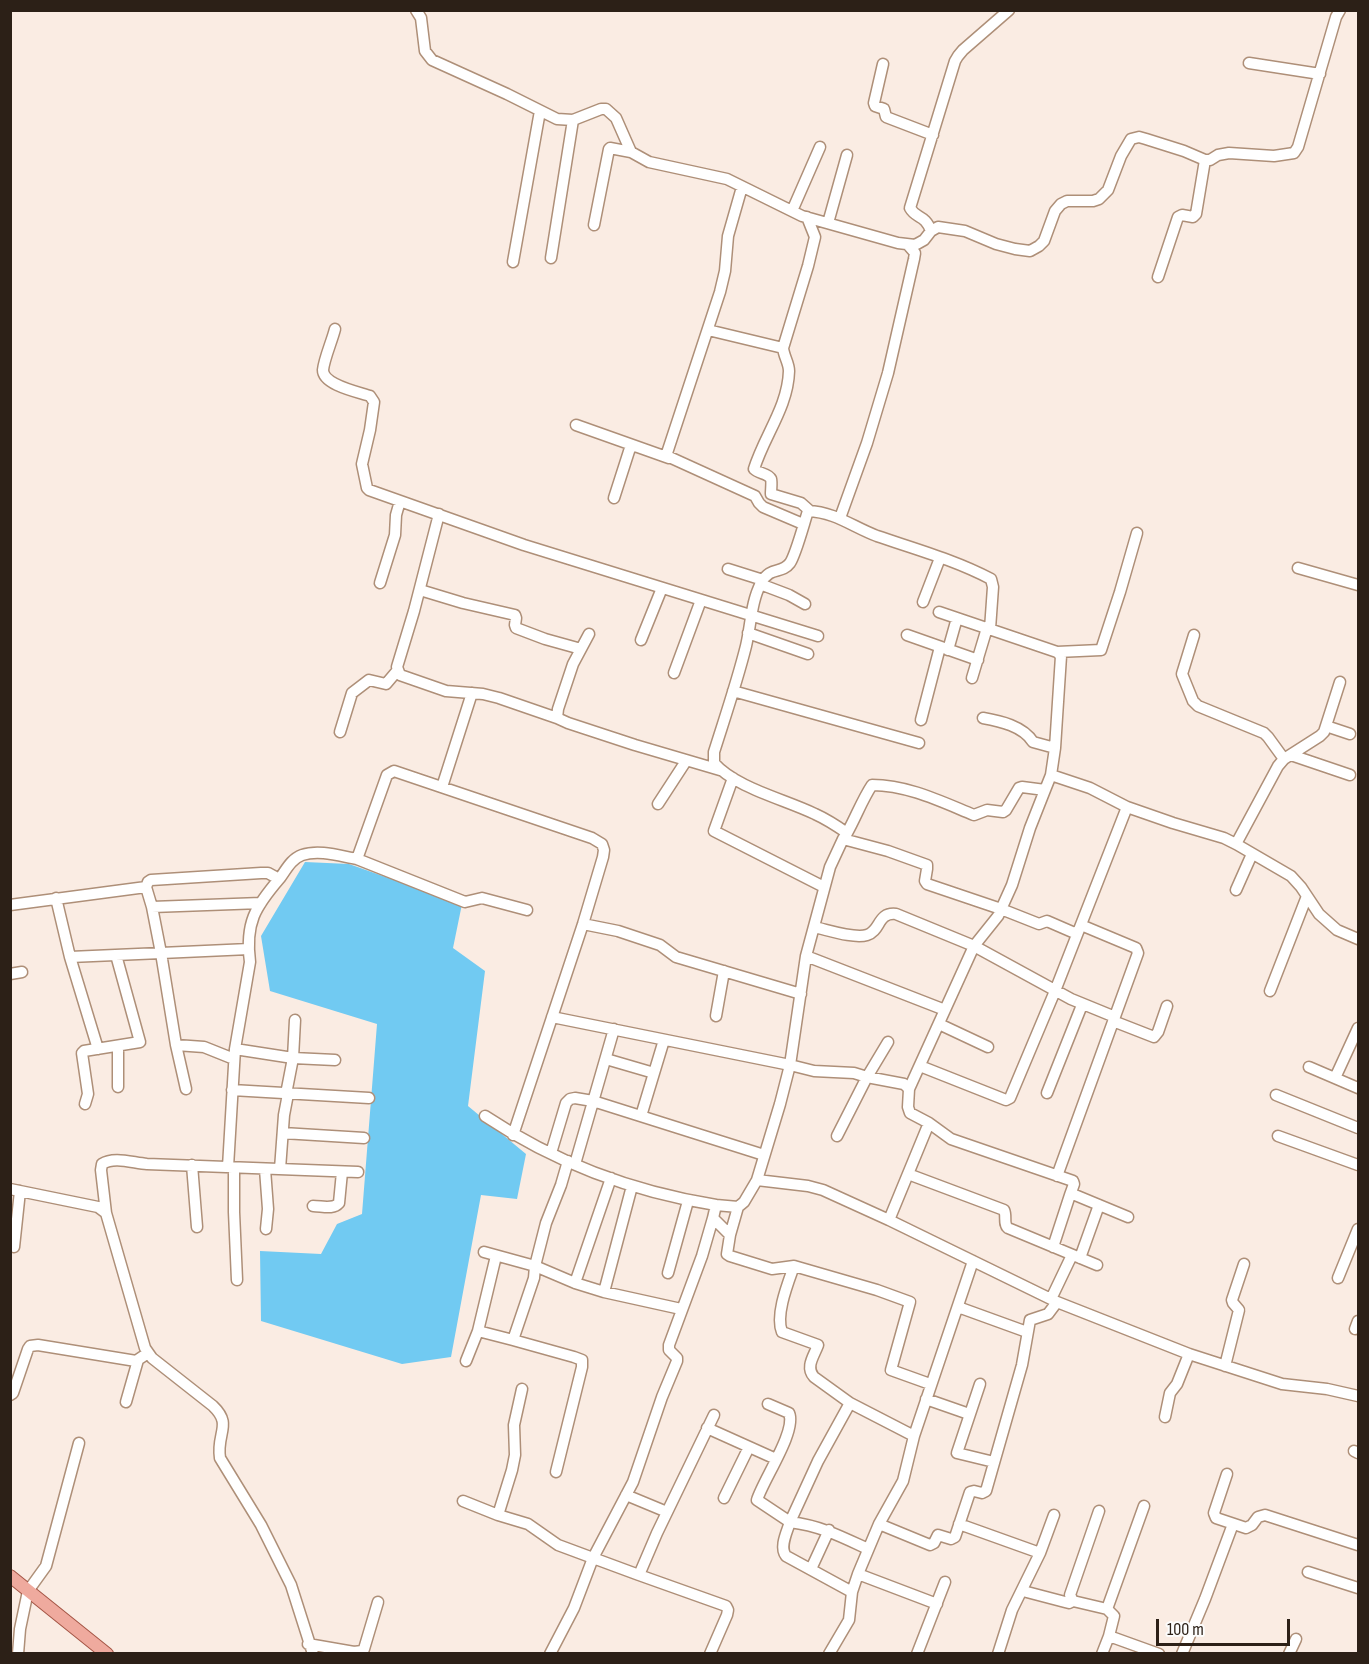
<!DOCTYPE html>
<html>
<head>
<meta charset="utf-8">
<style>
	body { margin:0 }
	#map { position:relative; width:1369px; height:1664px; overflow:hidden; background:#faece3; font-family:"Sofia Sans Condensed",sans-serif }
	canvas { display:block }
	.frame { position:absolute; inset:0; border:12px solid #2c2017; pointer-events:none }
	.scale { position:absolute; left:1156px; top:1619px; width:134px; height:27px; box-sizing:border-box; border:3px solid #2c2017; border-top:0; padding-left:8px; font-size:18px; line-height:21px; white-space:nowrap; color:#2c2017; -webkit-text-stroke:4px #fcfcfc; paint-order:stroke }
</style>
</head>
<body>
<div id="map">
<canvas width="1369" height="1664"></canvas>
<div class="frame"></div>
<div class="scale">100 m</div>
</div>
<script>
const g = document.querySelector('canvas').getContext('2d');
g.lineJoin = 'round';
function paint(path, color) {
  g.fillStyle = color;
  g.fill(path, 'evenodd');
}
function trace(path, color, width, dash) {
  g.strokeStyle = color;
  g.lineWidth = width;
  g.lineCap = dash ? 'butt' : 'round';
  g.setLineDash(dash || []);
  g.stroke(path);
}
paint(new Path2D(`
	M305,862L349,864L462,904L453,948L485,971L468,1106L526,1154L517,1199L481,1195L451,1357L402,1364L261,1321L260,1251L321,1254L337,1224L362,1214L377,1024L270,991L261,936Z`), '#71caf2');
const minor = new Path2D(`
	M416,10L421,18L425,51L432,60L507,94L557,119L573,120L601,109H606L616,118L631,152L649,162L727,179L802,216L898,243L915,245L924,240L931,231L938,227L965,231L996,244L1015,249L1030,251L1039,246L1044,241L1055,211L1061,204L1067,201H1093L1099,199L1108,190L1121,156L1131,139L1139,137L1146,139L1184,151L1205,160H1210L1218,155L1229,153L1274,156L1294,153L1298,147L1336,17L1340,10
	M1249,63L1320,74
	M883,64L874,103L875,106L884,109L886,117L933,135
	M742,187L728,236L725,271L720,292L667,453V456L755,496L759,503L763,507L803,524
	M792,211L820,147
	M807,217L815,237L808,266L783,348C784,357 789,363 789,371C788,407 764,436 754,469C759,474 768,473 771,479C772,482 771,489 771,494L801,503L810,511
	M828,223L847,155
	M594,225L609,149L610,148L631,152
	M931,231C925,214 916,219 910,208L955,61L958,56L963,50L1009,10
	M551,258L573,120
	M513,262L540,111
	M1158,277L1178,217L1182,215L1193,217L1196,214L1205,160
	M335,329C332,341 324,359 323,370C323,385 358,392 370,396L374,402L370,430L362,464L367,488L369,490L524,545L818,636
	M708,330L783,348
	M576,425L669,458
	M614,498L631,445
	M439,514L414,611L397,667L400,675L446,691L483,694L499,698L557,718
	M840,518L867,443L888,373L914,259L915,253L908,245
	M1298,568L1358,585
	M728,569L763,580
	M380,583L395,535L396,515L400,501
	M760,584L789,595L805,604
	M420,590L463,603L515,615L516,618L515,625L516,628L545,639L581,649
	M923,602L940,558
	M939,612L1057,652L1061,656L1055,748
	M748,633L808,654
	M589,634L573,664L558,709L557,718L568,723L635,745L720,770
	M907,635L978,660
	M1194,635L1182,674L1193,701L1198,706L1264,733L1268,737L1284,759
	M641,640L662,588
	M948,650L957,618
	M1057,652L1101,650L1120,592L1137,533
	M674,673L701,600
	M972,678L987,628
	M733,691L919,743
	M983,718C1000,721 1023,726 1033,742L1055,748L1051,775L1045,790
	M921,720L940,647
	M1326,726L1350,734
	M340,732L352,693L369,680L386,684L397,671
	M1291,755L1350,775
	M1051,775L1090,788L1127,807L1173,823L1224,838L1236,844L1291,876L1301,887L1319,914L1337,930L1358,939
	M733,778L714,831L824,887
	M442,787L472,693
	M658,804L686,761
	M847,833C856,817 862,800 872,785C908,785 942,802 974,815L987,810L1003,812L1006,810L1019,788L1022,787L1045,790L1030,828L1012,885L998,916L974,946L909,1089
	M843,839L888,851L927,865V869L925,881L927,884L1001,909L1039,924L1047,921L1077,934
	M1236,844L1278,766L1284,759L1320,736L1324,732L1340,682
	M146,887L148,882L151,880L261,873H268L279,879
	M1236,890L1252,854
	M56,898L70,957L98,1049
	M10,905L146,887L152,907L161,953L249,949
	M152,907L261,903
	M583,924L618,931L660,945L676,957L801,994
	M814,927C828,930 854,939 867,935C881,931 877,912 896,914L974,946L1071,999L1115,1017
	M806,956L945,1010
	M70,957L161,953L176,1045L186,1089
	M10,974L22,972
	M1270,991L1307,896
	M716,1016L724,971
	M552,1017L790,1065L814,1071L854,1073L867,1077L904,1084L909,1089L908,1107L910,1113L929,1123L951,1139L1073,1181L1074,1184L1070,1195
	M1113,1021L1154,1037L1158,1032L1167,1006
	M939,1024L988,1047
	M176,1045L204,1047L234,1059
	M118,1047V1087
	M235,1049L293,1058L335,1060
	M606,1059L654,1073
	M920,1066L1006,1100L1010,1098L1055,991L1127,807
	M1309,1067L1358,1088
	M1335,1078L1358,1028
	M232,1090L369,1098
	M1047,1093L1082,1005
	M286,1094L293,1058L295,1020
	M1276,1095L1358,1128
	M85,1104L88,1094L82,1053L84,1051L140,1042L116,955
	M485,1116C554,1162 634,1192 716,1205
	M641,1116L664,1040
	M283,1133L364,1138
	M513,1135L583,924L603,857L604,850L602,844L592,838L394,771L387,775L357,859L465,902L482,898L527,910
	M837,1136L867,1077L888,1042
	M1278,1136L1358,1165
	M551,1153L566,1103L570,1099L575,1098L593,1101L764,1155
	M575,1164L614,1029
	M192,1165L197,1227
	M228,1167L235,1049L250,962C245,923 255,907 280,878C286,870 291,859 302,855C319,849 340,856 357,859
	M234,1168V1212L237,1280
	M265,1169L268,1209L266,1229
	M280,1169L284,1115L288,1094
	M908,1174L1004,1210C1007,1216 1003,1224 1008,1228L1097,1265
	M1057,1176L1138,953L1136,948L1081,925
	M757,1180L808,1186L823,1190L889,1220L1057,1302L1189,1354L1282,1384L1327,1389L1358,1396
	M10,1189L98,1207L106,1213L145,1348L152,1358L213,1406C233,1425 216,1433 220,1458L261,1525L291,1585L313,1654
	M313,1206C322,1206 333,1210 339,1203L342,1172
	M106,1213L101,1170L102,1164C114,1156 133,1163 147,1164L358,1172
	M889,1220L929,1123
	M730,1235L738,1207
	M14,1247L20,1191
	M1053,1247L1070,1195H1075L1128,1217
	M484,1252L535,1266L575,1283L604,1292L681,1309
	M1080,1258L1099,1205
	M794,1266C788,1283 775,1315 782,1332L818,1345C814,1356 805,1367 814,1377L850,1403L914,1436
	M668,1273L688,1201
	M1338,1278L1358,1229
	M575,1283L611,1178
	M604,1292L632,1186
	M1051,1299L1072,1255
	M958,1307L1027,1332
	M1355,1329L1358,1321
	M478,1331L496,1256
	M466,1361L478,1331L513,1340
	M1225,1366L1239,1310L1233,1303L1232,1300L1244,1264
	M930,1384L891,1370L910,1302L877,1290L794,1266L772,1269L730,1256L727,1254L730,1235L713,1218L716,1205L738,1207L744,1202L757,1180L780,1104L790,1065L806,956L830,867L843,839L847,833C837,826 826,819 815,814C784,799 736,788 714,763V752C725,717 737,682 746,646C751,625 751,602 761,583C771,565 781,575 790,563C796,554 804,523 808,511C835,512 853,527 877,536C915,549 955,560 991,579L993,587L990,629
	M980,1384L957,1453L994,1462
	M10,1395L13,1393L28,1349L30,1346L38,1345L136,1361L148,1353
	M926,1399L969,1414
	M126,1402L138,1360
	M850,1403L818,1461L790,1522C821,1526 840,1536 868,1549
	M768,1404L789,1413C797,1431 763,1480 757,1500L790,1522C787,1532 779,1547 786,1556L852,1592
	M1165,1417L1170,1393L1177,1384L1189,1354
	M707,1428L776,1459
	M1354,1451L1358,1453
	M556,1472L582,1367V1360L574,1357L513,1340L534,1278L535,1266L546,1223L561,1185L568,1161
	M1227,1474L1214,1513L1216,1518L1246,1528L1252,1525L1258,1517L1265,1515L1358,1545
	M626,1495L667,1512
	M724,1498L749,1447
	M463,1501L498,1515L528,1524L558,1545L593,1558L574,1608L550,1654
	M1099,1511L1070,1595L1073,1601L1107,1609L1114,1616L1109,1636L1102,1654
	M498,1515L512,1470L515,1455L514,1425L522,1389
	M879,1524L930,1545L934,1543L938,1535L951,1539L955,1537L970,1492L974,1491L982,1493L986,1491L1022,1365L1030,1320L1048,1314L1057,1302
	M959,1524L1040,1553
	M811,1569L829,1530
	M1308,1572L1358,1588
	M858,1574L937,1604
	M639,1575L593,1558L633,1482L662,1397L677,1361V1358L669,1350V1345L702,1256L713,1218
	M1023,1591L1065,1602L1069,1603L1073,1601
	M1107,1609L1144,1506
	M1109,1636L1159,1654
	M308,1644L354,1652L362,1651L364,1649L378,1602
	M18,1654L20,1629L28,1591L46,1566L79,1443
	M710,1654L727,1615L728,1610L726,1606L639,1575L657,1533L714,1415
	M829,1654L849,1620L852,1592L858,1574L879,1524L903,1481L914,1436L973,1261
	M917,1654L945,1582
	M998,1654L1012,1610L1040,1553L1054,1515
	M1182,1654L1205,1599L1233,1524
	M1289,1654L1296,1639`);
const major = new Path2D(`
	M10,1576L107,1654`);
trace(minor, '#ae8f78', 13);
trace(major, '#a45545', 14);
trace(minor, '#fff', 10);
trace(major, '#efaa9e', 12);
</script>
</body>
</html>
